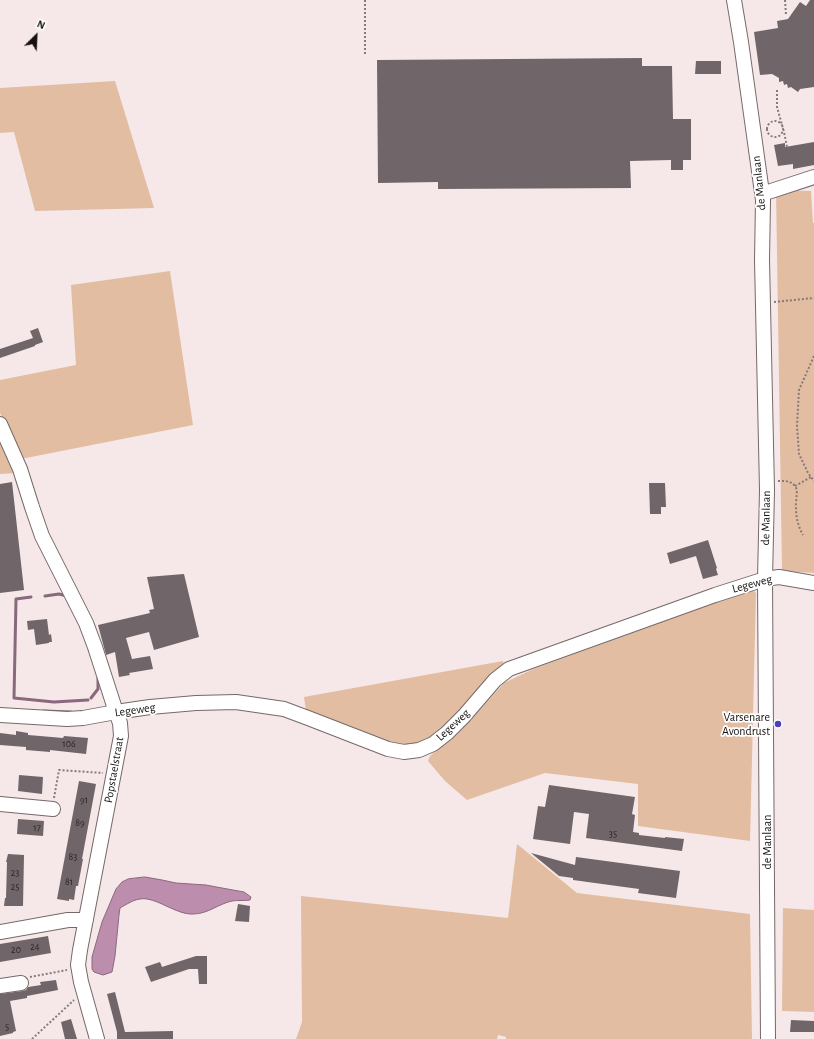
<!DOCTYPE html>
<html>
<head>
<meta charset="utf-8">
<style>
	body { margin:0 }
	#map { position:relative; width:814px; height:1039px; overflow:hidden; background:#f6e8e8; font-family:"Alegreya Sans",sans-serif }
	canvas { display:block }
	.north { position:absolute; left:16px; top:16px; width:40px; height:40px; -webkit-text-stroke:3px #fff; paint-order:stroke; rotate:24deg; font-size:11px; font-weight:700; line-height:16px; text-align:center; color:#151010 }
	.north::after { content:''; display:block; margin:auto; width:14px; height:18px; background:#151010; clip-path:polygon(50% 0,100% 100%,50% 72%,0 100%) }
</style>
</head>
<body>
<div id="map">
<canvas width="814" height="1039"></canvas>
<div class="north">N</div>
</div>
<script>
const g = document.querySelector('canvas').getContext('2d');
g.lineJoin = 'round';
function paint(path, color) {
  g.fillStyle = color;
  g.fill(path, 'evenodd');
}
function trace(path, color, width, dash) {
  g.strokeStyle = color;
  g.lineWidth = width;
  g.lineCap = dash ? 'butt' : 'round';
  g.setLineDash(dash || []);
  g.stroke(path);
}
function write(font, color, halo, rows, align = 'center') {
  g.font = font + ' "Alegreya Sans",sans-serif';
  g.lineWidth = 3.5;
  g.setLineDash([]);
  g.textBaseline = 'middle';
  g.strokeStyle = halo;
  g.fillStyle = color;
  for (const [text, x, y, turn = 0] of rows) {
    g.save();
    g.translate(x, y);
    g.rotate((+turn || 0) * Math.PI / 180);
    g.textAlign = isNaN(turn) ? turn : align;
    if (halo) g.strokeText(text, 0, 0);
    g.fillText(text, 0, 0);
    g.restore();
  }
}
paint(new Path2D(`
	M115,81L154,208L35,211L14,132L0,133V87V88Z
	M776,190L811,191L813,223H814V573L782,571Z
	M170,271L193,425L21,459L0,413V380L76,365L71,285Z
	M0,440L16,473L0,474Z
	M753,590L756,593L750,841L638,826V784L545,773L467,800L445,781L428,761L430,756L470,720L504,683L533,669L746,591Z
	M503,661L504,665L447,727L430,741L413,745H396L306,711L304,697Z
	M517,844L577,893L750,914L752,1039H506V1037L498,1035L497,1039H296L302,1022L301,896L508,918Z
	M783,908L814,910V1012L782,1011Z`), '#e2bda2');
const water = new Path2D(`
	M145,877L162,880L176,883L206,885L222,888L244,892L251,897L250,900C244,901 238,900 232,901C218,904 208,914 193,914C176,915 155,896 140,899C133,900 127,904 120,908L119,915L115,956L112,972L103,975L94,972L92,969V957L102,922L116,889L122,882L128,879Z`);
paint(water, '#bc8dac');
trace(water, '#8a687d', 1);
trace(new Path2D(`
	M45,596L59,594L67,596
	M31,597L16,599L14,698L54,702L88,700
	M91,698L98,689V678
	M44,711L71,712`), '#8a687d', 3);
paint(new Path2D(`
	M810,0H814V87L800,89L798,92L791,87L788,88L787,84L784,85L783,81L779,82V78L772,74L760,75L754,32L778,28L777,21L788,19L800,2L806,6Z
	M642,58V66H672L673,119H691V160H683V170H671V160L630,161L631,188L438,189V182L378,183L377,60Z
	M696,61H721V74H695Z
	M814,142V165L793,169V164L778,166L774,145L785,143V147Z
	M38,328L43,342L35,345V344V346L0,358V349L33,338L30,331Z
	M12,482L24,590L0,593V484Z
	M649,483H665L666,507H661V514H650Z
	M708,540L717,568L716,569L718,575L703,579L696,556L670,564L667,553Z
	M184,574L199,637L154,650L149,632L126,638L132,659L150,656L153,669L129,673L130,675L119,677L115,652L106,655L98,625L150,613L149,610L154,609L147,577Z
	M47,619L49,635L51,634L52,642H49V643L36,645L34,629L28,630L27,621Z
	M16,731L28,733V735L40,736L63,738L64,736L88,738L86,754L50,750V752L26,750V747L0,745V733L16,735Z
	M19,775L43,777L42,794L18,791Z
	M79,781L96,784L82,859H83L78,886H76L74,900L69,899V901L57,899Z
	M549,785L635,797L632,814L635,815L633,832L639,833V835L665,838V837L684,839L682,851L586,838L589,814L574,812L570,844L533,839L538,806L545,807Z
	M18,819L44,821L43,836L17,834Z
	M531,853L575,865L576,857L680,871L676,898L638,893L639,889L573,880V878L559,876Z
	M8,854L24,855L23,906H4L5,898H6L7,862H6Z
	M238,904L250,906L249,922L235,921Z
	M48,936L51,953L0,962V944Z
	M196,956H207V984H199L198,969H189L151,982L145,967L160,962L162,967Z
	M56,980L58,990L27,996V998L10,1001L16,1031L13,1032V1033L0,1036V994L22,991L26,990L28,987L41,985L40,982Z
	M115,992L125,1032L173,1031V1039H117V1032L107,994Z
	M71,1019L77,1039H65L61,1022Z
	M791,1020L814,1021V1032H790Z`), '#706568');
const minor = new Path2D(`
	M734,0L741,42L763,200L762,260L767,490L765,579L768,1039
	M762,194L814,177
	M0,424L20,469L32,507L42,536L86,623L95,647L116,712L120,723L121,736L80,950L78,965L81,982L97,1039
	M0,715L67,719L83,718L116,712L150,707L196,703L236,702L284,709L308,718L388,749L404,752L419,750L433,744L447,733L464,716L495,680L509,669L715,595L765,579L779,577L814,583
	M0,804L53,809
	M0,932L68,920H86
	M0,986L21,983`);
trace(minor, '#756968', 16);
trace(new Path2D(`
	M365,0V54
	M785,0L786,15
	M777,90V107L784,132L787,147
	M767 129a8 8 0 1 1 16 0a8 8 0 1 1-16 0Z
	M774,302L814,298
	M814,356L799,390L797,426L799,454L808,473L814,481
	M778,481C784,481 790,480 795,486C799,491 795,501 796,508C796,517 798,526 803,535
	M795,486L811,477
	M54,798L59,770L103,773
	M30,977L67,970
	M32,1039L74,1000`), '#847a7a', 2, [2, 2]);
trace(minor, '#fff', 14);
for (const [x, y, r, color] of [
	[778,724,4,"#4b41b8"]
]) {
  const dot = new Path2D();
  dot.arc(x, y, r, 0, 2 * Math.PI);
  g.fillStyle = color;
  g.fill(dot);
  trace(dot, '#fff', 1.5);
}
write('10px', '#2c2526', null, [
	["106",69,744],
	["91",84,800],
	["89",80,823],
	["17",37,828],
	["35",613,834],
	["83",73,857],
	["23",15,873],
	["81",69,882],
	["25",15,887],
	["24",35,947],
	["20",16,950],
	["5",7,1027]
]);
write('12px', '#151010', '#fff', [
	["de Manlaan",759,183,-96],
	["de Manlaan",766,518,-89],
	["Legeweg",752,584,-15],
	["Legeweg",135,710,-8],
	["Legeweg",453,725,-43],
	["Popstaelstraat",114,770,-80],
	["de Manlaan",767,842,-90]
]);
write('12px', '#151010', '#fff', [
	["Varsenare",770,717],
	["Avondrust",770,731]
], 'right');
</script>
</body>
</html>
